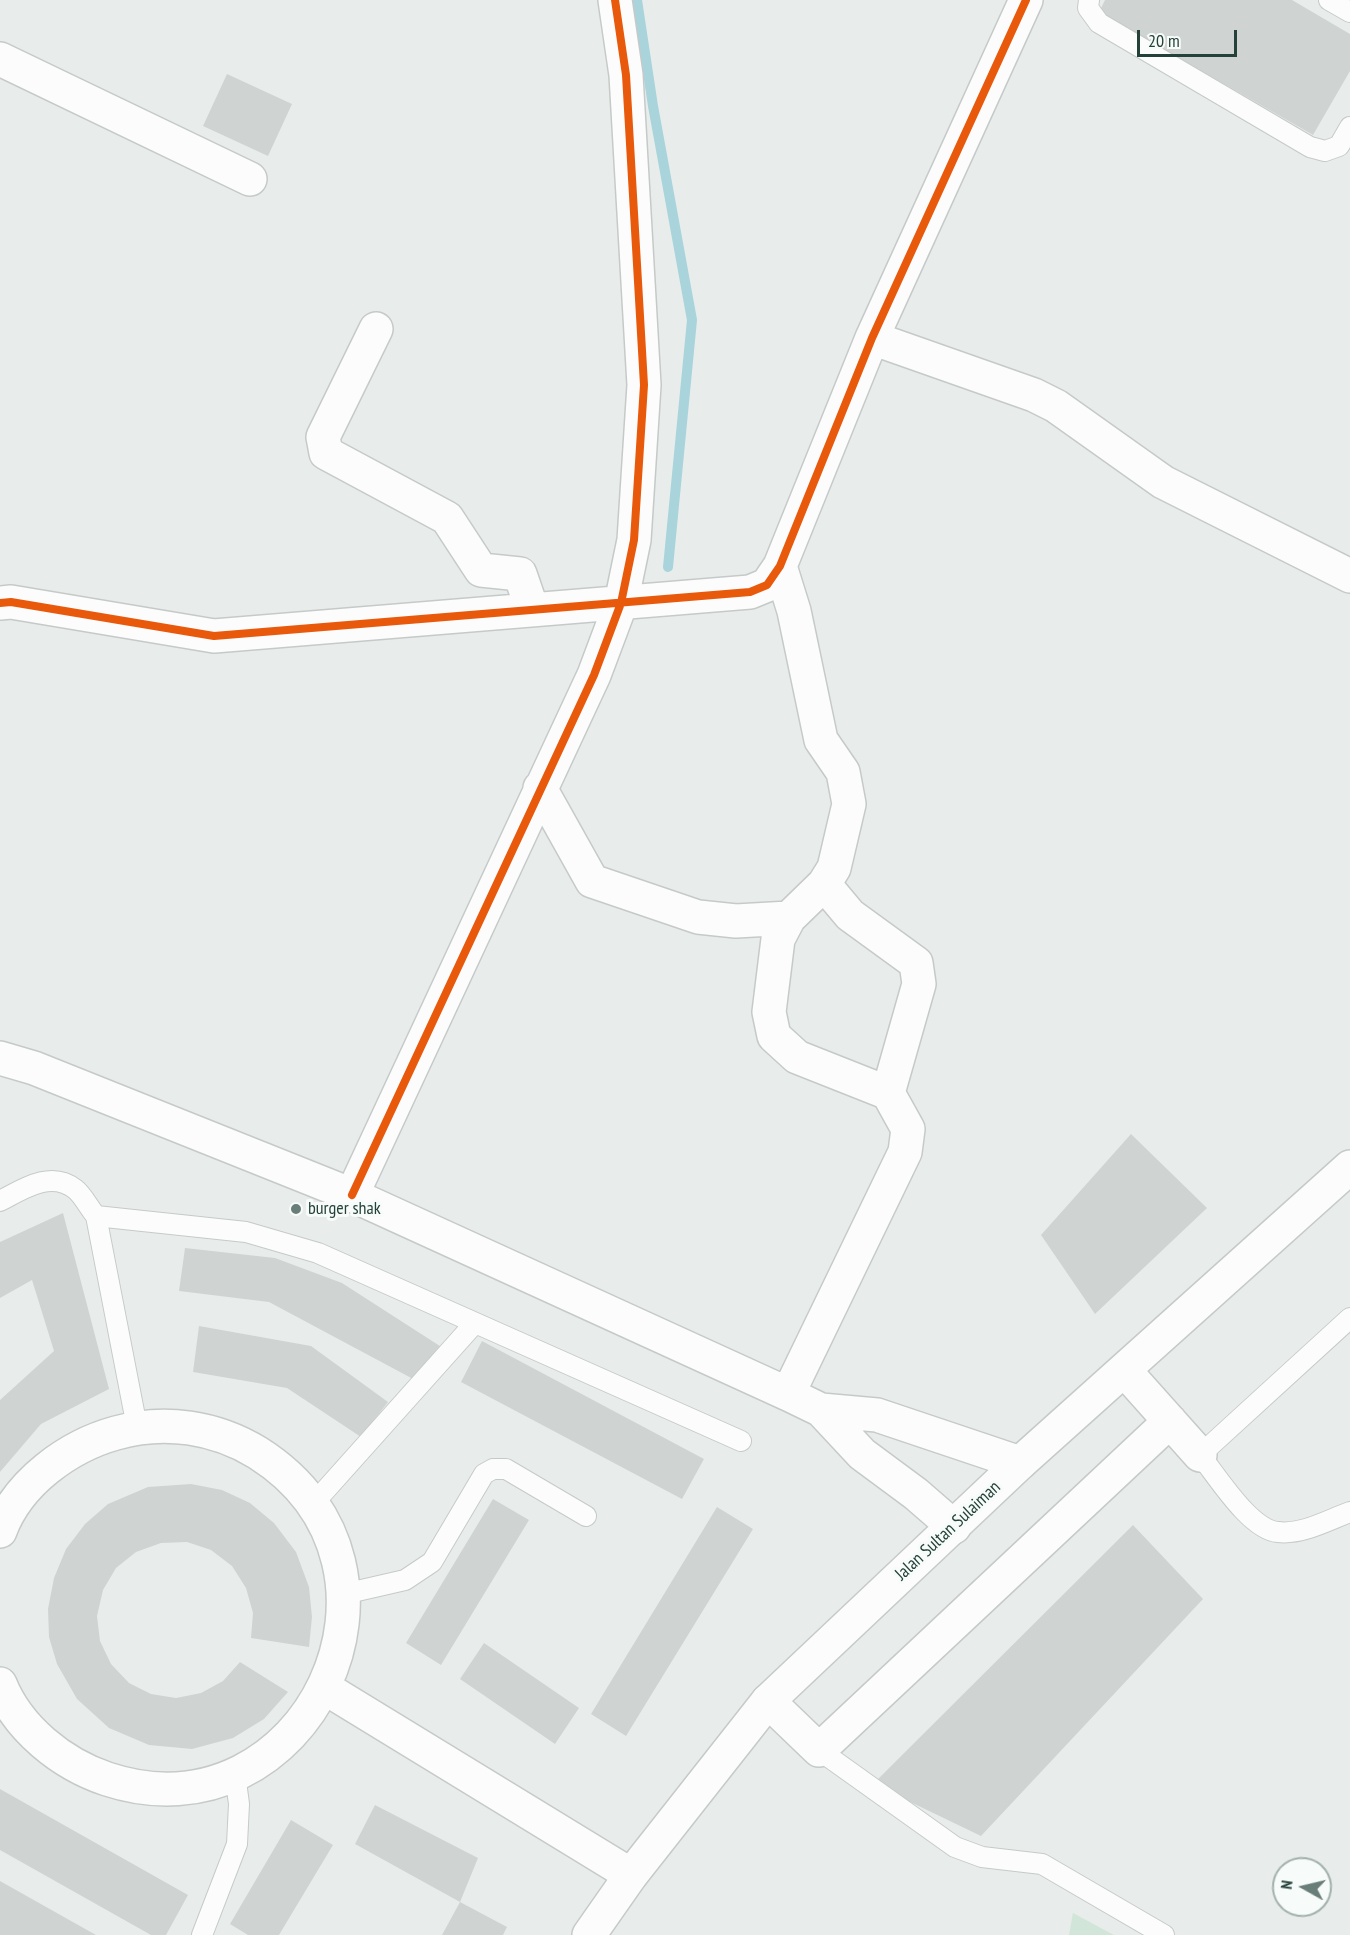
<!DOCTYPE html>
<html>
<head>
<meta charset="utf-8">
<style>
	body { margin:0 }
	#map { position:relative; width:1350px; height:1935px; overflow:hidden; background:#e8edeb; font-family:"PT Sans Narrow",sans-serif }
	canvas { display:block }
	.north { position:absolute; left:1272px; top:1857px; width:60px; height:60px; box-sizing:border-box; background:#f7fbf9; border:2px solid #a3b1ad; border-radius:50%; rotate:278deg; font-size:16px; font-weight:700; line-height:24px; text-align:center; color:#24423a }
	.north::after { content:''; display:block; margin:auto; width:21px; height:27px; background:#697e78; clip-path:polygon(50% 0,100% 100%,50% 72%,0 100%) }
	.scale { position:absolute; left:1137px; top:30px; width:100px; height:27px; box-sizing:border-box; border:3px solid #24423a; border-top:0; padding-left:8px; font-size:18px; line-height:21px; white-space:nowrap; color:#24423a; -webkit-text-stroke:4px #f7fbf9; paint-order:stroke }
</style>
</head>
<body>
<div id="map">
<canvas width="1350" height="1935"></canvas>
<div class="north">N</div>
<div class="scale">20 m</div>
</div>
<script>
const g = document.querySelector('canvas').getContext('2d');
g.lineJoin = 'round';
function paint(path, color) {
  g.fillStyle = color;
  g.fill(path, 'evenodd');
}
function trace(path, color, width, dash) {
  g.strokeStyle = color;
  g.lineWidth = width;
  g.lineCap = dash ? 'butt' : 'round';
  g.setLineDash(dash || []);
  g.stroke(path);
}
function write(font, color, halo, rows, align = 'center') {
  g.font = font + ' "PT Sans Narrow",sans-serif';
  g.lineWidth = 6;
  g.setLineDash([]);
  g.textBaseline = 'middle';
  g.strokeStyle = halo;
  g.fillStyle = color;
  for (const [text, x, y, turn = 0] of rows) {
    g.save();
    g.translate(x, y);
    g.rotate((+turn || 0) * Math.PI / 180);
    g.textAlign = isNaN(turn) ? turn : align;
    if (halo) g.strokeText(text, 0, 0);
    g.fillText(text, 0, 0);
    g.restore();
  }
}
paint(new Path2D(`
	M1073,1912V1913L1114,1935H1069Z`), '#d1e6d8');
trace(new Path2D(`
	M637,0L653,106L692,320L668,567`), '#a9d4db', 10);
paint(new Path2D(`
	M1105,0H1292L1350,34V71L1313,135L1099,12Z
	M227,74L292,104L268,156L203,126Z
	M1131,1134L1207,1208L1095,1314L1041,1235Z
	M63,1213L109,1389L41,1424L0,1472V1400L54,1351L32,1280L0,1298V1242Z
	M185,1248L275,1258L342,1283L443,1348L415,1380L269,1302L179,1291Z
	M199,1326L311,1346L388,1402L361,1437L287,1388L193,1372Z
	M482,1341L704,1459L682,1499L461,1382Z
	M191,1484L222,1490L250,1503L274,1523L296,1552L309,1587L312,1617L309,1647L251,1638L253,1613L246,1588L232,1566L211,1550L187,1542L161,1543L136,1552L116,1568L103,1590L97,1616L100,1641L111,1664L129,1683L151,1694L176,1698L201,1693L223,1681L240,1662L288,1692L264,1719L233,1738L192,1749L149,1745L109,1728L77,1699L57,1664L49,1637L48,1609L54,1578L66,1549L85,1524L108,1504L148,1487Z
	M493,1499L529,1520L441,1665L406,1643Z
	M717,1507L753,1529L626,1736L591,1714Z
	M1133,1525L1203,1599L981,1836L873,1784Z
	M484,1643L579,1708L555,1744L460,1679Z
	M0,1789L188,1895L166,1935H151L0,1850Z
	M375,1805L478,1858L460,1902L355,1844Z
	M291,1820L333,1845L279,1935H248L230,1924Z
	M0,1881L96,1935H0Z
	M460,1902L507,1927L503,1935H442Z`), '#cfd4d2');
const service = new Path2D(`
	M1089,0L1088,8L1099,23L1310,147L1325,151L1339,146L1350,127
	M1329,0L1350,12
	M0,1201C23,1189 51,1170 75,1189C83,1195 89,1208 96,1216L137,1427
	M96,1216L246,1232L318,1253L741,1441
	M1350,1318L1200,1455C1217,1476 1250,1530 1278,1532C1302,1535 1328,1520 1350,1512
	M313,1504L474,1324
	M344,1594L405,1580L432,1562L484,1474L493,1469H506L586,1516
	M819,1750L955,1847L982,1857L1042,1864L1164,1935
	M202,1935L237,1844L239,1804L235,1774`);
const minor = new Path2D(`
	M0,59L250,179
	M376,329L323,437L326,453L447,518L481,570L520,574L532,609
	M872,338L1034,395L1056,406L1163,482L1350,576
	M780,566L794,611L821,740L843,772L849,804L834,868L824,884L789,918L778,939L769,1012L774,1036L797,1057L888,1093L908,1129L905,1152L788,1394
	M0,603L11,602L214,636L750,592L767,585L780,566L872,338L1026,0
	M540,788L592,881L698,917L736,921L789,918
	M824,884L850,915L916,963L919,984L888,1093
	M0,1058L34,1068L352,1195L788,1394L821,1410L862,1454L916,1494L954,1527
	M352,1195L594,675L621,603L634,540L644,385L626,75L615,0
	M1125,1371L1200,1455
	M821,1410L877,1415L1020,1463
	M0,1531C18,1482 69,1446 116,1433C164,1419 216,1427 258,1453C438,1567 307,1845 107,1779C62,1764 18,1729 0,1684
	M325,1688L631,1875
	M768,1701L819,1750L1170,1421`);
const tertiary = new Path2D(`
	M589,1935L631,1875L768,1701L1020,1463L1350,1167`);
trace(service, '#c5cac8', 22);
trace(minor, '#c5cac8', 36);
trace(tertiary, '#c5cac8', 36);
trace(service, '#fcfcfc', 20);
trace(minor, '#fcfcfc', 33);
trace(tertiary, '#fcfcfc', 33);
trace(new Path2D(`
	M0,603L11,602L214,636L750,592L767,585L780,566L872,338L1026,0
	M352,1195L594,675L621,603L634,540L644,385L626,75L615,0`), '#e8590c', 8);
for (const [x, y, r, color] of [
	[296,1209,6,"#697e78"]
]) {
  const dot = new Path2D();
  dot.arc(x, y, r, 0, 2 * Math.PI);
  g.fillStyle = color;
  g.fill(dot);
  trace(dot, '#f7fbf9', 2);
}
write('18px', '#24423a', '#f7fbf9', [
	["burger shak",308,1209]
], 'left');
write('18px', '#24423a', '#f7fbf9', [
	["Jalan Sultan Sulaiman",948,1531,-43]
]);
</script>
</body>
</html>
